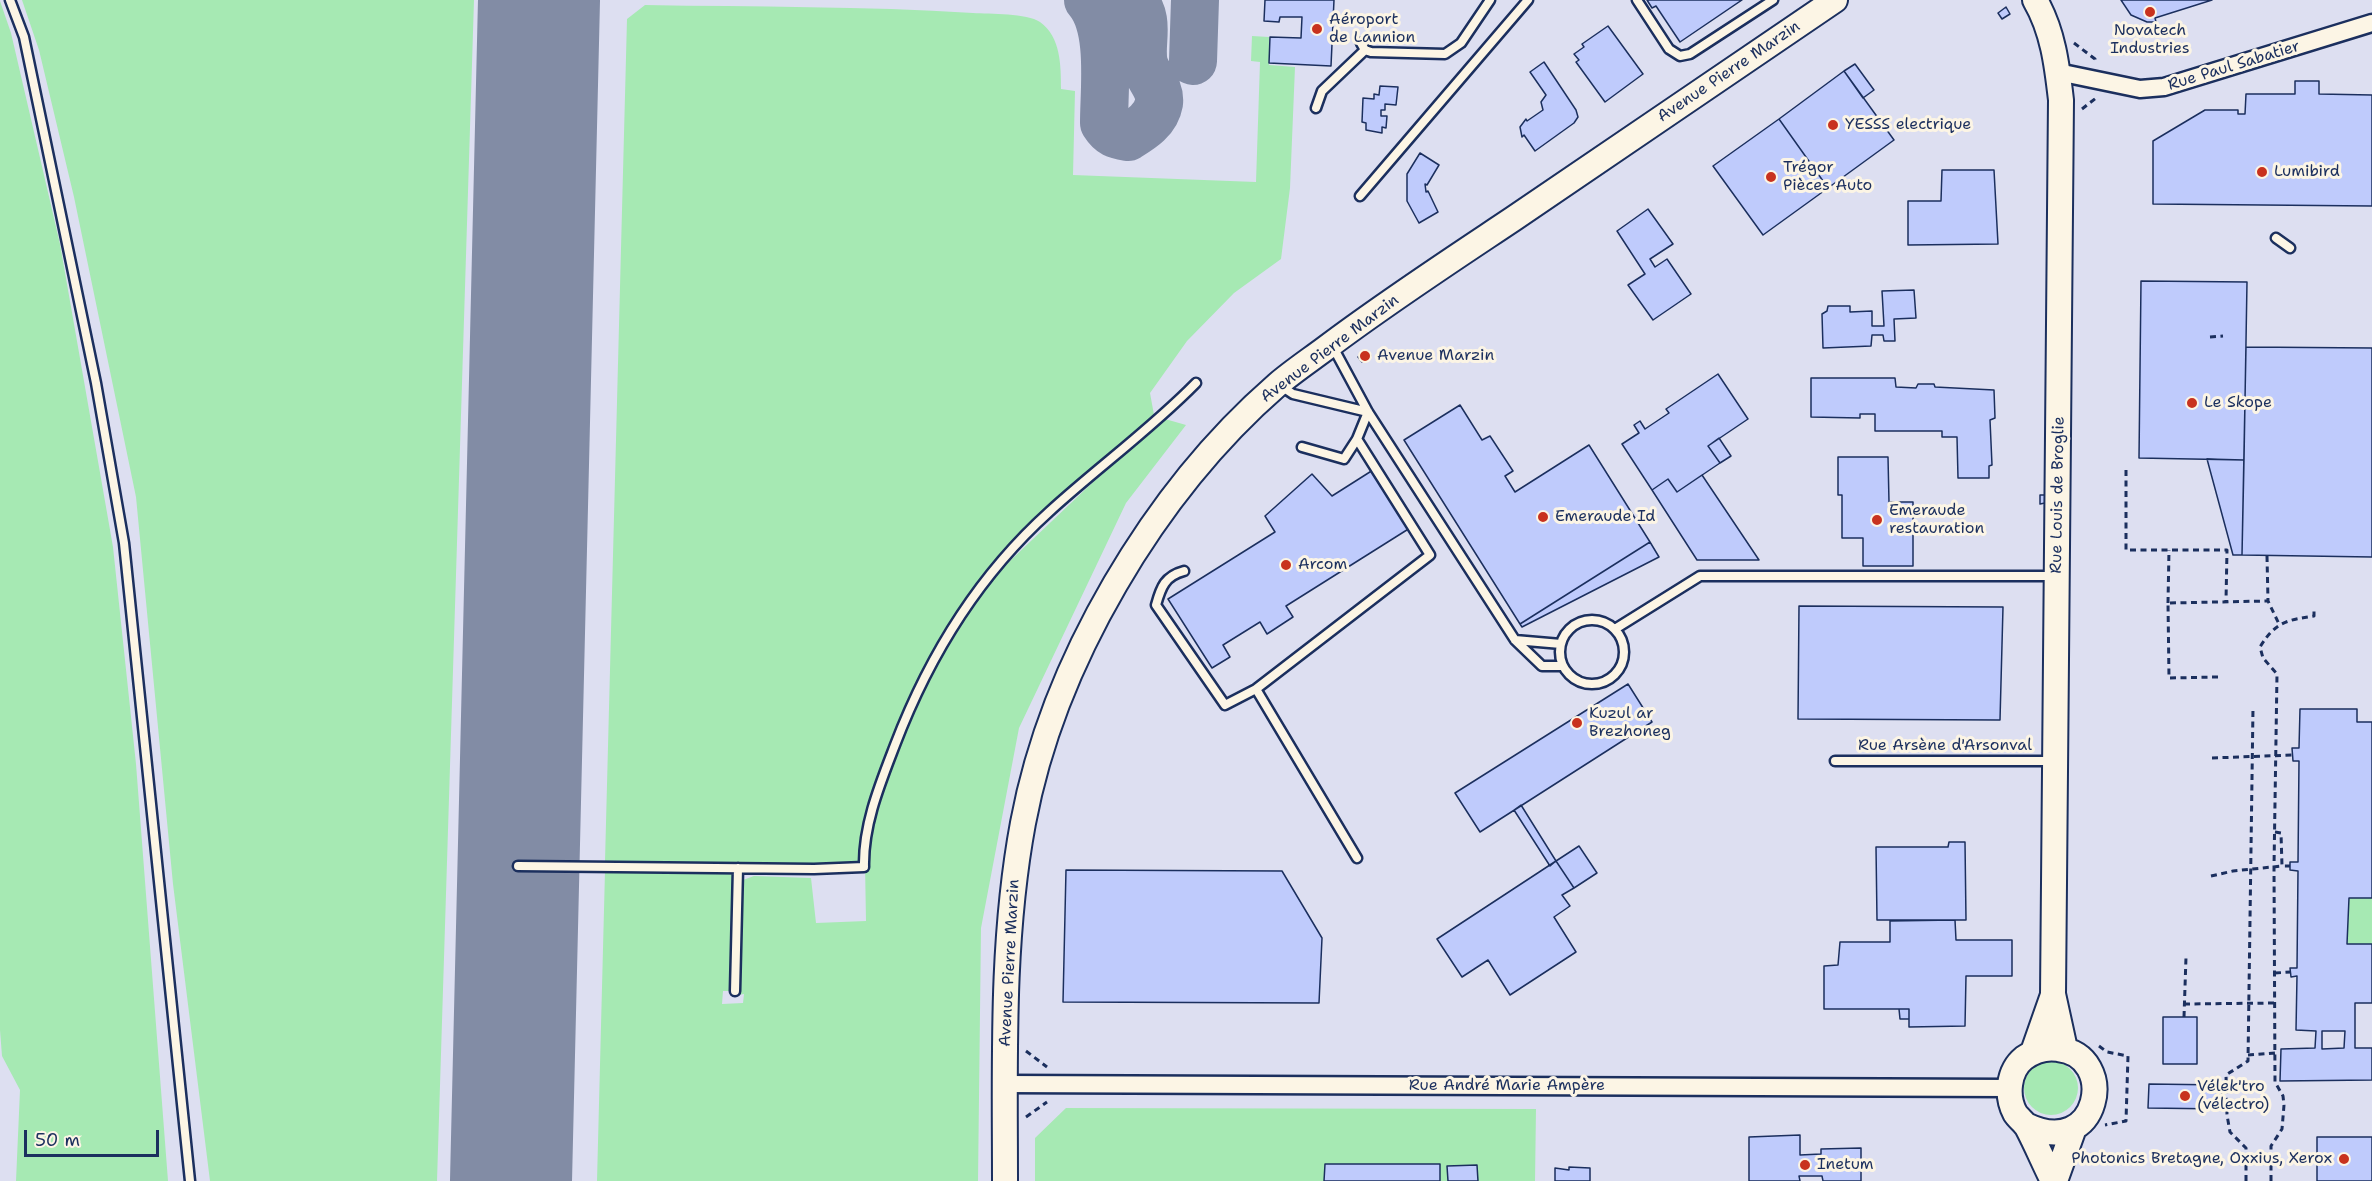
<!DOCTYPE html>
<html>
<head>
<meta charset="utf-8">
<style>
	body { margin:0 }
	#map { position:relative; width:2372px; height:1181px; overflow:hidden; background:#eae8ec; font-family:"Shantell Sans",sans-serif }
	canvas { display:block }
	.scale { position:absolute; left:24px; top:1130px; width:135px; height:27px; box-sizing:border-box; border:3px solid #1b2f5e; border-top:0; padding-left:8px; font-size:18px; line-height:21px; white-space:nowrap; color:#1b2f5e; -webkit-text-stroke:4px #fcf5e5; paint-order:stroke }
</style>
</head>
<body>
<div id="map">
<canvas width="2372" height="1181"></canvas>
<div class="scale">50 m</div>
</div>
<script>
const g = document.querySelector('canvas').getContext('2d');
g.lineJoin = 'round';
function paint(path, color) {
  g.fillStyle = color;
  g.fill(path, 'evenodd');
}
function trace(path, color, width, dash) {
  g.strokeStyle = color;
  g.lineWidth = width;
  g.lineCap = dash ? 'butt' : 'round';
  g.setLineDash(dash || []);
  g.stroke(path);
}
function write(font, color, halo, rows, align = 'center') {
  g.font = font + ' "Shantell Sans",sans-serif';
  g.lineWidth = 6;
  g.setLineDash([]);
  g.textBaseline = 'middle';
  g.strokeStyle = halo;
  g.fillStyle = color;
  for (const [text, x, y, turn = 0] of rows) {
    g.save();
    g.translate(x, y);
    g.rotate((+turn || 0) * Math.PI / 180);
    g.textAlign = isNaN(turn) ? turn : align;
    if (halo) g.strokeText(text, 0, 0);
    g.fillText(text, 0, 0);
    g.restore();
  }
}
paint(new Path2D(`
	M0,0H2372V1181H0Z`), '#dddff1');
paint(new Path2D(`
	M22,0H474L437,1181H210L173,884L136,497L74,197L39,50Z
	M0,1L11,33L60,244L113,547L136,764L168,1181H16L20,1090L2,1056L0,1030Z
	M645,5C755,7 864,6 973,13C990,14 1027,13 1040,22C1061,37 1061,66 1061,89L1075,91L1073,175L1256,182L1260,62L1251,61L1252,36L1269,37V65L1295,67L1290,188L1281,259L1234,293L1187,341L1150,393L1154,415L996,559L943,632L893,734L868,814L858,864L605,861L627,19Z
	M1165,419L1186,425L1126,503L1019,728L981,928L978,1181H597L605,871L733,874L731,991H723L722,1004L743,1003L744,994L738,995L743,880L754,876L811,878L816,923L866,921L865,864L870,835L898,743L940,656L993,577L1091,484Z
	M2349,898H2372V944H2347Z
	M2024 1088a27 27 0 1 1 54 0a27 27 0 1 1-54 0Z
	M1066,1108L1536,1109L1535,1181H1035V1138Z`), '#a6e9b3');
trace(new Path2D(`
	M1088,0C1112,28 1104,88 1104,123C1111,134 1116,135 1128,137C1141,129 1156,120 1159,103C1161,88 1148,77 1144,64C1139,43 1152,20 1133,0
	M538,16L544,0
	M1193,61L1195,0`), '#828ca5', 48);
trace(new Path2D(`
	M511,1181L539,0`), '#828ca5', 122);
const building = new Path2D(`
	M1265,0H1334L1331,66L1269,63L1270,37L1301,38L1302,17H1280L1279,22L1264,21Z
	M1647,0H1742L1680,42L1656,6L1652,8Z
	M2121,0H2212L2155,18L2156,22H2147L2131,15Z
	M2006,7L2010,14L2002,19L1998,13Z
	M1608,26L1643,74L1605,102L1576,62L1579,60L1574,54L1584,47L1582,44Z
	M1544,62L1576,110L1578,117L1574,123L1535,151L1524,135L1522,137L1520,127L1526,119L1527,121L1543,110L1541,102L1546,95L1530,72Z
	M1855,64L1874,90L1863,98L1844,71Z
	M1844,71L1894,140L1828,188L1779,119Z
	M2295,81H2319V94L2372,95V206L2153,204V141L2205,110H2238V114H2245L2246,94H2295Z
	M1380,86L1398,87L1396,105L1385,104V110H1381V116H1387L1386,128L1382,127V133L1366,130V123L1362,122L1363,98L1374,99V94L1379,95Z
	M1779,119L1828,188L1763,235L1713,166Z
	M1420,153L1439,165L1427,185L1425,184L1426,192L1428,191L1438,212L1419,223L1407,201V174Z
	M1942,170H1994L1998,244L1908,245V201H1941Z
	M1648,209L1673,244L1650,259L1655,267L1667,259L1691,294L1653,320L1628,285L1645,274L1617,231Z
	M2141,281L2247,282L2244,460L2139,458Z
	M1914,290L1916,318L1894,319L1895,341H1884L1883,335H1872L1871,346L1823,348L1822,314L1827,311L1828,306H1850V312L1872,311V326H1884L1882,291Z
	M2246,347L2372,348V557L2242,555Z
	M1368,351L1371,356L1362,362L1358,357Z
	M1718,374L1748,419L1708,446L1720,463L1677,492L1668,479L1652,490L1622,444L1639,433L1634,425L1640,421L1645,429L1669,413L1666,409Z
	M1811,378H1895L1896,387L1916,388L1918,384H1934L1935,387L1994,390L1995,418L1990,420L1992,465L1989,466V478H1958L1957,437H1942V431H1875V414H1860V418L1811,417Z
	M1460,405L1482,440L1490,436L1513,471L1505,476L1515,492L1589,445L1650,542L1520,624L1404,440Z
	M1719,438L1731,456L1720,463L1708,446Z
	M1838,457H1888L1889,502H1913V566H1863V538H1842V495H1838Z
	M2207,459L2244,460L2242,555H2233Z
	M1373,470L1410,528L1286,606L1293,617L1267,634L1260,622L1223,645L1230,657L1212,668L1168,599L1275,532L1265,516L1312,474L1332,496Z
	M1702,475L1759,560H1697L1652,490L1668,479L1677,492Z
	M2040,495H2045V503L2040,504Z
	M1650,542L1659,557L1522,627L1520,624Z
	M1799,606L2003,607L2000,720L1798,719Z
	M1628,684L1652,722L1480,832L1455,793Z
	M2300,709H2357V722H2372V898H2349L2347,944H2372V1003H2355V1048H2372V1080L2280,1081L2281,1049L2315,1048L2316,1031L2296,1030L2297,976L2291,977L2290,968H2297L2298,871L2290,870V862H2298L2299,761H2293L2292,748H2299ZM2322,1031H2345L2344,1048L2322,1049Z
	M1521,805L1556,861L1550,866L1514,810Z
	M1949,842H1965L1966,920H1877L1876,847H1948Z
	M1579,846L1597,873L1574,888L1556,861Z
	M1556,861L1574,888L1562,895L1570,906L1554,917L1576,952L1510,995L1488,960L1462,977L1437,939Z
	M1066,870L1282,871L1322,938L1319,1003L1063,1002Z
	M1955,920L1956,940H2012V976H1966L1965,1026L1909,1027V1009H1824V966L1838,965L1840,942H1890V921Z
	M1899,1009H1909V1019H1900Z
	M2163,1017H2197V1064H2163Z
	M2149,1084L2222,1085V1109L2148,1108Z
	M1800,1135V1155L1821,1154V1149L1861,1148V1181H1823L1822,1176H1799L1800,1181H1749V1137Z
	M2317,1137H2372V1181H2317Z
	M1325,1164H1440V1181H1324Z
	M1477,1165L1478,1181H1448L1447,1166Z
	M1569,1167L1590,1168V1181H1555V1168L1569,1170Z`);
paint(building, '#bfcbfc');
trace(building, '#1b2f5e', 1.5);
const lane = new Path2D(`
	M10,0L24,37L96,383L124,543L190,1181
	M1637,0L1669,49L1680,56L1690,54L1773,0
	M1361,43L1365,50L1371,52L1445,54L1461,43L1490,0
	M1316,108L1322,91L1365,50
	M1360,196L1528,0
	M2276,238L2290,248
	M1333,347L1368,412L1515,640L1542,666H1563
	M1281,386L1293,394L1368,412
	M1302,447L1344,459L1357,439L1368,412
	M1184,571C1165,576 1161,587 1156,605L1225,705L1256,689L1357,858
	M1560 652a32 32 0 1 1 64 0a32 32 0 1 1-64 0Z
	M1615,629L1700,576H2055
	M1515,640L1561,644
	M1256,689L1430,555L1357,439
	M1835,761H2055
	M518,866L814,869L864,867C863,825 880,784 895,745C929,656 977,577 1049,512C1097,468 1150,430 1196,383
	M735,991L738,868`);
const street = new Path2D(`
	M2058,72L2140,89L2164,87L2372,23
	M1005,1084L2009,1088`);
const secondary = new Path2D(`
	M2035,0C2053,31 2057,65 2061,100L2053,994L2065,1049
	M2033,1052L2053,995
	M2026,1125C2100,1161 2119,1055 2058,1049C2045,1047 2035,1050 2024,1058C2008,1071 2006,1096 2015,1113C2018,1118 2024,1122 2027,1127C2036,1144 2044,1163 2053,1181
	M1005,1181C1005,1062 1001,941 1023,823C1053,663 1154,492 1277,385C1292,372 1310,360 1326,348C1387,302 1450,261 1513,219C1620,146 1728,73 1835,0
	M2055,1181L2074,1128`);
trace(lane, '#1b2f5e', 13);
trace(street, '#1b2f5e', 21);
trace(secondary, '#1b2f5e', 28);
trace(new Path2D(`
	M2074,43L2095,59V62
	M2082,109L2096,98
	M2210,337L2223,336
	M2126,470V550H2227L2226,601
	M2267,556L2268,601
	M2168,603L2169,550
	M2218,677L2169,678L2168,603L2268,601L2279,624
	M2212,758L2293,755
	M2275,832L2281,833L2282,866H2290
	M2211,876L2233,871L2282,866
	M2275,973L2291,972
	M2184,1004L2275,1003
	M2184,1017L2186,957
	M2099,1046L2107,1052L2128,1056L2126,1121L2105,1125
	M1026,1051L1047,1067
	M2248,1055L2275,1053
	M1026,1117L1047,1102
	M2246,1181V1148L2230,1132L2227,1115L2226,1075L2248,1061L2253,708
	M2271,1181V1146L2282,1129L2284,1105L2283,1096L2275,1082L2274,867L2277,674L2263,658L2260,647C2275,622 2287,620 2314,616V608`), '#1b2f5e', 3, [6, 4.5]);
trace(lane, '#fcf5e5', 8);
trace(street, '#fcf5e5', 16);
trace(secondary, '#fcf5e5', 24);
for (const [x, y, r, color] of [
	[2150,12,6,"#c8321e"],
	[1317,29,6,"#c8321e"],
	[1833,125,6,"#c8321e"],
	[2262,172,6,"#c8321e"],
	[1771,177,6,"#c8321e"],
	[1365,356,6,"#c8321e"],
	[2192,403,6,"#c8321e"],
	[1543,517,6,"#c8321e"],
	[1877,520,6,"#c8321e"],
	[1286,565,6,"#c8321e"],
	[1577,723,6,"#c8321e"],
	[2185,1096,6,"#c8321e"],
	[2344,1159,6,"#c8321e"],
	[1805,1165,6,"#c8321e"]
]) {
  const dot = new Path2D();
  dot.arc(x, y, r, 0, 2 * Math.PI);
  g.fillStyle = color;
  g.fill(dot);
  trace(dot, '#fcf5e5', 2);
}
write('16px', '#1b2f5e', '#fcf5e5', [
	["Aéroport",1329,20],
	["de Lannion",1329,38],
	["Novatech",2150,31,"center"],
	["Industries",2150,49,"center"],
	["YESSS electrique",1845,125],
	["Trégor",1783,168],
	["Pièces Auto",1783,186],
	["Lumibird",2274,172],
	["Avenue Marzin",1377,356],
	["Le Skope",2204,403],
	["Emeraude",1889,511],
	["restauration",1889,529],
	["Emeraude Id",1555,517],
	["Arcom",1298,565],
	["Kuzul ar",1589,714],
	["Brezhoneg",1589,732],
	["Vélek'tro",2197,1087],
	["(vélectro)",2197,1105],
	["Photonics Bretagne, Oxxius, Xerox",2332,1159,"right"],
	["Inetum",1817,1165]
], 'left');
write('16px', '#1b2f5e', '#fcf5e5', [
	["Rue Paul Sabatier",2234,66,-17],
	["Avenue Pierre Marzin",1729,72,-34],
	["Avenue Pierre Marzin",1330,349,-37],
	["Rue Louis de Broglie",2058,495,-89],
	["Rue Arsène d'Arsonval",1945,746],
	["Avenue Pierre Marzin",1010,963,-87],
	["Rue André Marie Ampère",1507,1086]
]);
</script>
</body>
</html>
